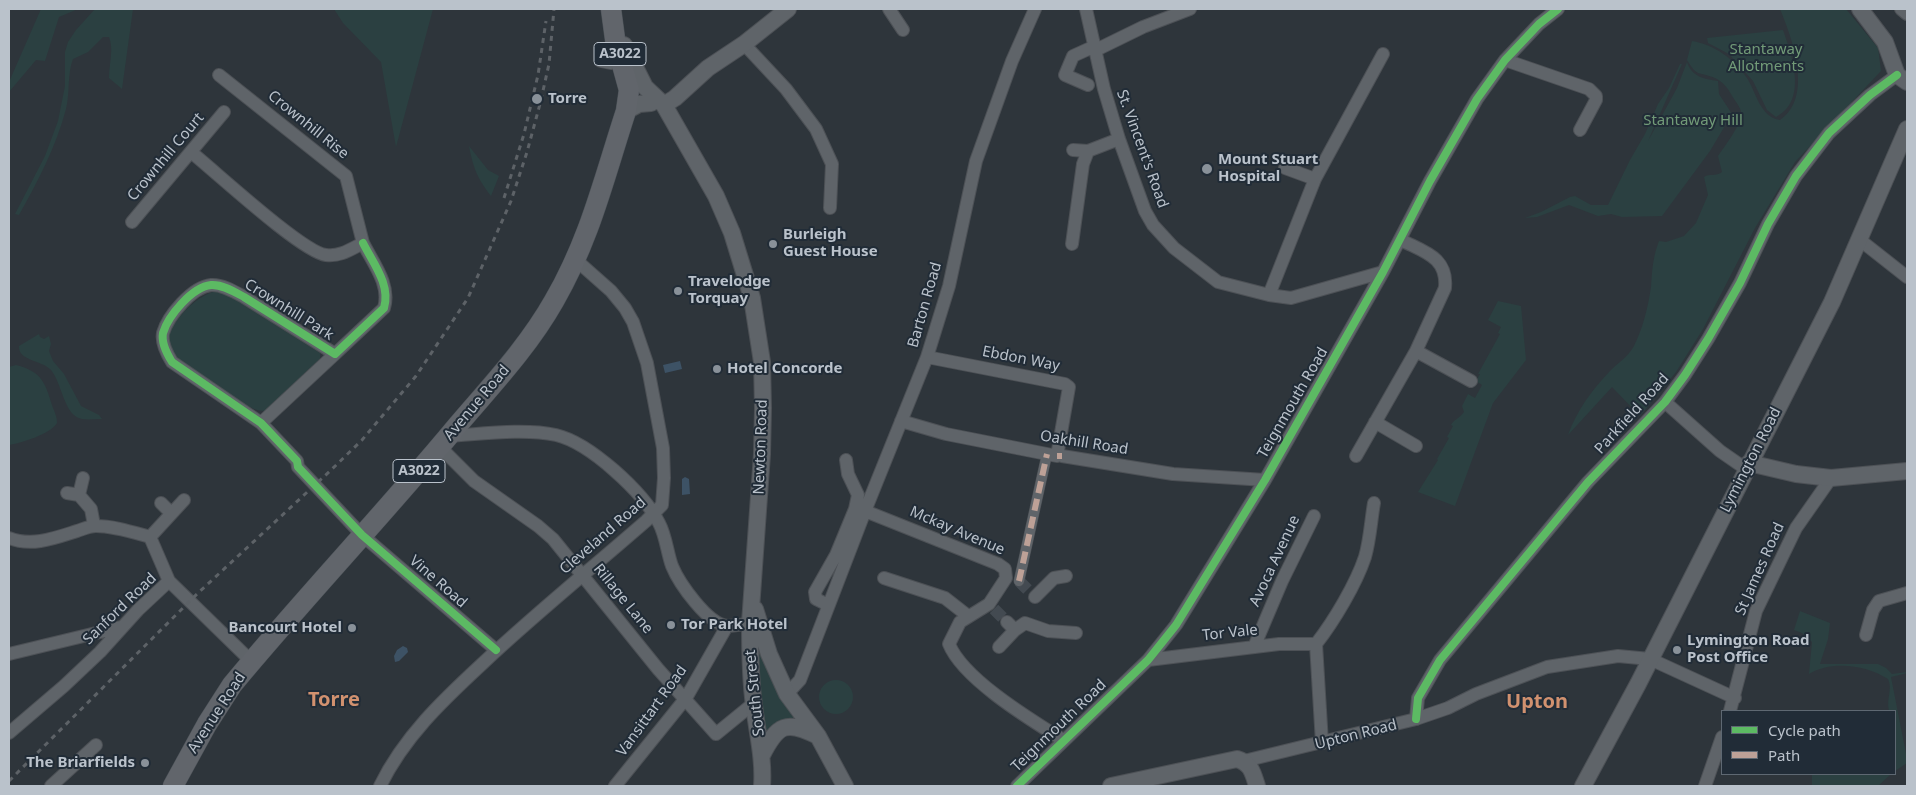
<!DOCTYPE html>
<html>
<head>
<meta charset="utf-8">
<style>
	body { margin:0 }
	#map { position:relative; width:1916px; height:795px; overflow:hidden; background:#2e353b; font-family:"Noto Sans",sans-serif }
	canvas { display:block }
	.frame { position:absolute; inset:0; border:10px solid #bac2cb; pointer-events:none }
	.legend { position:absolute; left:1721px; top:710px; width:175px; height:65px; box-sizing:border-box; background:#212c37; border:1px solid #5e6872; margin:0; padding:6px 9px; list-style:none; font-size:15px; color:#bac2cb }
	.legend li { display:flex; align-items:center; gap:10px; height:25px }
	.legend b { width:25px; border:1px solid #5e6872 }
</style>
</head>
<body>
<div id="map">
<canvas width="1916" height="795"></canvas>
<div class="frame"></div>
<ul class="legend">
<li><b style="height:6px;background:#5cba63"></b>Cycle path</li>
<li><b style="height:6px;background:#bda197"></b>Path</li>
</ul>
</div>
<script>
const g = document.querySelector('canvas').getContext('2d');
g.lineJoin = 'round';
function paint(path, color) {
  g.fillStyle = color;
  g.fill(path, 'evenodd');
}
function trace(path, color, width, dash) {
  g.strokeStyle = color;
  g.lineWidth = width;
  g.lineCap = dash ? 'butt' : 'round';
  g.setLineDash(dash || []);
  g.stroke(path);
}
function write(font, color, halo, rows, align = 'center') {
  g.font = font + ' "Noto Sans",sans-serif';
  g.lineWidth = 4;
  g.setLineDash([]);
  g.textBaseline = 'middle';
  g.strokeStyle = halo;
  g.fillStyle = color;
  for (const [text, x, y, turn = 0] of rows) {
    g.save();
    g.translate(x, y);
    g.rotate((+turn || 0) * Math.PI / 180);
    g.textAlign = isNaN(turn) ? turn : align;
    if (halo) g.strokeText(text, 0, 0);
    g.fillText(text, 0, 0);
    g.restore();
  }
}
paint(new Path2D(`
	M41,9H78L59,17L45,61L36,60L9,92V82Z
	M95,9H133L122,89L109,78C109,65 114,48 109,37H103L88,52L73,59C67,74 70,93 66,109C56,147 38,181 19,215L15,214L45,156L58,121L65,86V52L68,42L76,30Z
	M334,9H433L396,147L381,62L343,23Z
	M1780,9H1846L1878,48L1881,71L1795,162L1755,228L1703,329L1676,372L1640,416L1612,387L1568,435C1577,410 1592,390 1610,371C1619,362 1628,357 1634,346C1643,328 1648,307 1651,287C1652,271 1653,256 1659,241L1666,242L1684,236L1696,223L1708,195L1704,177C1710,173 1716,177 1722,172L1718,156C1724,147 1743,123 1741,112C1740,106 1734,100 1731,94C1727,87 1723,82 1715,78C1698,71 1698,78 1687,60L1692,41C1715,45 1734,59 1747,78C1756,92 1760,117 1780,120C1814,97 1792,38 1780,9Z
	M1783,30C1792,56 1808,100 1776,117L1767,110L1753,81L1729,54L1708,43L1707,38Z
	M1687,62C1692,77 1704,79 1718,81L1719,94L1732,114L1710,151L1662,216L1622,217L1611,214L1598,216L1569,205L1537,217L1525,218L1541,212L1570,197L1575,196L1591,205H1608L1630,160L1645,134L1658,104L1669,88L1680,64H1682L1648,141L1677,88Z
	M469,146L488,170L499,176L491,196C477,178 473,167 469,146Z
	M215,291L225,293L320,353V359L265,411C250,411 235,397 222,389C204,377 161,357 170,331C172,326 176,322 179,318C188,306 200,296 215,291Z
	M1498,301L1521,306L1526,360L1493,403L1455,506L1418,492L1438,460L1437,459L1449,438L1447,437L1453,426L1451,425C1453,420 1460,418 1464,412L1462,406L1468,394L1475,398L1482,385L1476,381L1480,374H1478L1500,334L1498,333L1501,327L1488,320Z
	M39,334L40,337L44,339L49,336L51,344L49,351L53,361L64,374L81,406L99,415L102,419C96,419 88,420 82,419C64,416 62,383 51,370C42,360 18,361 19,346Z
	M16,365C43,372 45,383 53,408C55,413 57,417 57,423C51,434 21,443 9,445V367Z
	M1800,611L1830,623L1828,639L1820,664H1878L1886,668L1892,674L1907,672V673L1891,677L1907,759V763L1895,771V711H1889C1886,698 1893,689 1888,679C1867,665 1831,660 1809,674L1812,642L1802,633L1794,630Z
	M750,623L818,736L786,726L762,755Z
	M819 697a17 17 0 1 1 34 0a17 17 0 1 1-34 0Z
	M1812,774H1891L1878,786H1812Z`), '#2b4041');
paint(new Path2D(`
	M680,361L682,369L665,373L663,365Z
	M685,477L689,479L690,494L682,495V479Z
	M403,646L407,648L408,652L399,661L395,662L394,656L397,650Z`), '#3d5265');
trace(new Path2D(`
	M1019,581L1035,597
	M994,609L1007,622`), '#434a51', 12, [12, 6]);
const pedestrian = new Path2D(`
	M1019,581L1047,454`);
const minor = new Path2D(`
	M889,9L903,30
	M1086,9L1104,89L1119,139L1145,211L1153,225L1174,248L1218,282L1269,295L1291,298L1383,272
	M1901,9L1907,14
	M744,44L786,89L816,129L832,164L830,208
	M1096,50L1143,27L1190,9
	M1505,60L1589,89L1596,96V100L1580,130
	M601,61L611,63L621,59
	M1088,85L1065,75L1073,56L1095,46
	M1073,150L1088,151
	M191,152C216,172 302,252 326,255C340,257 351,249 363,243L346,176L219,75
	M1285,168L1315,179
	M132,222L224,112
	M1860,240L1907,277
	M363,243C373,263 391,285 384,308L335,354L244,297C235,292 222,284 211,285C192,287 168,316 163,333C161,343 167,354 172,362L261,423L297,461L298,467L362,535L496,650
	M1072,244L1083,164L1088,151L1119,139
	M1269,295L1315,179L1383,54
	M1416,351L1471,381
	M1665,402L1720,451L1746,469
	M901,421L946,434L1057,456L1069,387L1065,384L927,357
	M1375,422L1416,446
	M261,423L335,354
	M449,436C482,434 524,428 556,435C590,443 643,492 659,523C666,536 667,552 672,566C679,583 708,625 728,626C737,626 749,623 758,622
	M440,447L474,481L538,526L553,539L658,669L716,734L754,703
	M1062,456L1173,474L1265,480
	M1356,456L1416,351L1445,288C1448,257 1424,252 1401,240
	M67,493L79,495L91,509L94,525
	M79,495L83,478
	M161,503L171,513
	M865,511L998,564L1005,569L1006,578L989,604L960,622L949,644C963,679 1031,720 1063,740
	M150,537L184,500
	M9,538C32,547 55,538 77,531C83,529 90,526 96,526C114,526 132,532 150,537L169,581
	M884,578L945,598L968,616
	M1035,597L1054,578L1066,576
	M828,605L816,599L815,592L836,555L855,509L858,495L848,474L846,460
	M1007,622L1015,630L1025,623L1048,631L1076,633
	M1866,635L1873,610L1879,601L1907,593
	M1316,644L1322,743
	M999,647L1015,630
	M1254,647L1282,581L1314,516
	M9,654L121,627
	M1148,660L1279,644H1316C1334,621 1356,584 1365,557C1370,540 1371,520 1374,503
	M787,694L800,680L865,511L927,357L949,286L976,161L1012,61L1035,9
	M1730,711L1756,611L1796,528L1831,478
	M1416,719L1418,698L1440,660L1588,482L1665,402L1685,375L1708,339L1740,283L1768,224L1796,176L1829,133L1870,95L1897,75
	M9,733L64,686L100,652L138,610L169,581L251,661
	M1244,761L1416,719L1448,708L1476,694L1547,667L1618,656L1650,659L1735,698
	M51,786L96,745
	M380,786C404,737 442,701 482,664C535,614 591,569 646,521L662,505L664,478L663,448L647,363L633,322L625,308L611,291L576,260
	M615,786L686,698L727,626
	M1017,786L1148,660L1176,625L1265,480L1383,272L1430,181L1477,99L1505,60L1539,24L1558,9
	M1705,786L1722,737`);
const tertiary = new Path2D(`
	M1860,9L1885,42L1897,75L1907,82
	M624,45L645,87L664,105L716,196L732,233L752,298L762,362L763,408L762,454L750,623C750,650 750,678 754,705C757,732 764,758 762,786
	M664,105L675,98L708,68L744,44L788,9
	M626,111L639,104L651,103
	M1749,463L1796,474L1831,478L1907,471
	M755,609L769,654L787,694L818,736L845,786
	M762,755C778,724 786,720 818,736
	M1111,786L1237,759C1251,763 1253,773 1257,786
	M1583,786L1638,684L1832,302L1907,129`);
const primary = new Path2D(`
	M173,786L207,724L232,685C305,597 384,514 457,426C491,386 528,347 554,301C590,239 604,178 626,111L629,90L615,39L611,9`);
trace(pedestrian, '#4d5156', 11);
trace(minor, '#4d5156', 14);
trace(tertiary, '#4d5156', 18);
trace(primary, '#4c5258', 21);
trace(pedestrian, '#5f6469', 10);
trace(minor, '#5f6469', 12);
trace(tertiary, '#5f6469', 16);
trace(primary, '#61656b', 20);
trace(new Path2D(`
	M504,198L524,134L538,75L546,21
	M9,781L197,594L330,471L362,440L416,376L468,298L511,201L527,152L540,104L549,64L554,9`), '#5d6267', 3, [5, 5]);
trace(new Path2D(`
	M1057,456H1062
	M1019,581L1047,454`), '#bda197', 6, [12, 6]);
trace(new Path2D(`
	M363,243C373,263 391,285 384,308L335,354L244,297C235,292 222,284 211,285C192,287 168,316 163,333C161,343 167,354 172,362L261,423L297,461L298,467L362,535L496,650
	M1416,719L1418,698L1440,660L1588,482L1665,402L1685,375L1708,339L1740,283L1768,224L1796,176L1829,133L1870,95L1897,75
	M1017,786L1148,660L1176,625L1265,480L1383,272L1430,181L1477,99L1505,60L1539,24L1558,9`), '#5cba63', 8);
for (const [x, y, r, color] of [
	[537,99,6,"#899199"],
	[1207,169,6,"#899199"],
	[773,244,5,"#899199"],
	[678,291,5,"#899199"],
	[717,369,5,"#899199"],
	[671,625,5,"#899199"],
	[352,628,5,"#899199"],
	[1677,650,5,"#899199"],
	[145,763,5,"#899199"]
]) {
  const dot = new Path2D();
  dot.arc(x, y, r, 0, 2 * Math.PI);
  g.fillStyle = color;
  g.fill(dot);
  trace(dot, '#212c37', 2);
}
for (const [x, y, w] of [
	[620,54,52],
	[419,471,52]
]) {
  const box = new Path2D();
  box.roundRect(x - w / 2, y - 11.5, w, 23, 4);
  g.fillStyle = '#212c37';
  g.fill(box);
  trace(box, '#bac2cb', 1);
}
write('bold 14px', '#bac2cb', null, [
	["A3022",620,54],
	["A3022",419,471]
]);
write('15px', '#729b78', '#212c37', [
	["Stantaway",1766,50],
	["Allotments",1766,67],
	["Stantaway Hill",1693,121]
]);
write('bold 15px', '#bac2cb', '#212c37', [
	["Torre",548,99],
	["Mount Stuart",1218,160],
	["Hospital",1218,177],
	["Burleigh",783,235],
	["Guest House",783,252],
	["Travelodge",688,282],
	["Torquay",688,299],
	["Hotel Concorde",727,369],
	["Tor Park Hotel",681,625],
	["Bancourt Hotel",342,628,"right"],
	["Lymington Road",1687,641],
	["Post Office",1687,658],
	["The Briarfields",135,763,"right"]
], 'left');
write('15px', '#bac2cb', '#212c37', [
	["Crownhill Rise",308,125,39],
	["St. Vincent's Road",1142,149,70],
	["Crownhill Court",166,157,-50],
	["Barton Road",925,305,-74],
	["Crownhill Park",289,310,32],
	["Ebdon Way",1021,359,11],
	["Avenue Road",477,403,-50],
	["Teignmouth Road",1293,403,-60],
	["Parkfield Road",1632,414,-48],
	["Oakhill Road",1084,443,9],
	["Newton Road",761,447,-88],
	["Lymington Road",1751,460,-63],
	["Mckay Avenue",957,531,23],
	["Cleveland Road",603,536,-41],
	["Avoca Avenue",1275,561,-65],
	["St James Road",1760,569,-66],
	["Vine Road",438,582,41],
	["Rillage Lane",623,599,51],
	["Sanford Road",120,609,-44],
	["Tor Vale",1230,633,-6],
	["South Street",755,693,-96],
	["Vansittart Road",652,711,-54],
	["Avenue Road",217,713,-57],
	["Teignmouth Road",1059,726,-44],
	["Upton Road",1356,735,-14]
]);
write('bold 20px', '#d1916f', '#212c37', [
	["Torre",334,700],
	["Upton",1537,702]
]);
</script>
</body>
</html>
